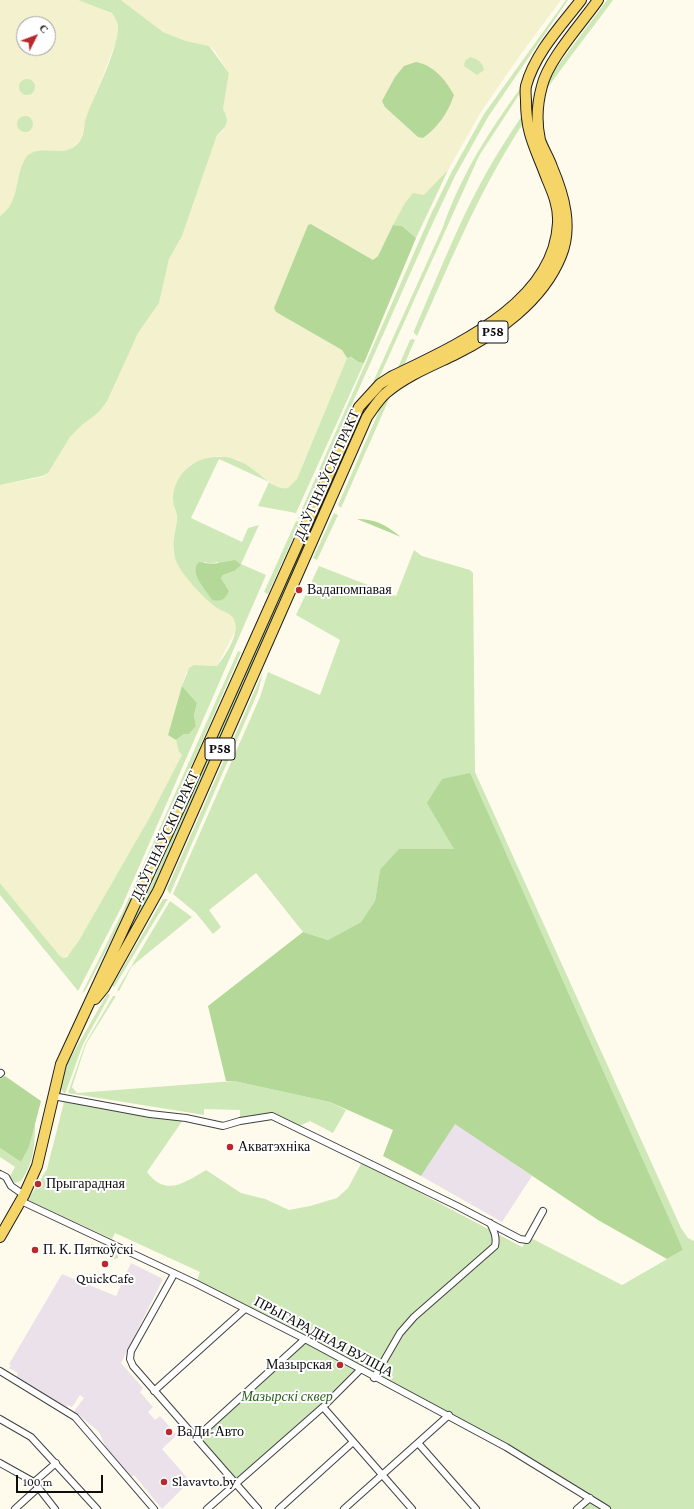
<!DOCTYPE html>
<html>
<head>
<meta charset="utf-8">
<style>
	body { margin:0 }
	#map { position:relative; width:694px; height:1509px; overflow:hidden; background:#fefbed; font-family:"Crimson Pro",serif }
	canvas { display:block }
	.north { position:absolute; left:16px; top:16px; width:40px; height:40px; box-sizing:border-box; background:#fff; border:1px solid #9e9e9e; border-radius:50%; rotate:48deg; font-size:11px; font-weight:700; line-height:16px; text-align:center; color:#0d0d0d }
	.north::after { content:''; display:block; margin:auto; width:14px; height:18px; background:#b9292c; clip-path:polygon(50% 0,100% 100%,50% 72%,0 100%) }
	.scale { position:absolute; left:16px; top:1475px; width:87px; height:18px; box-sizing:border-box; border:2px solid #0d0d0d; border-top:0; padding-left:5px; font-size:12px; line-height:14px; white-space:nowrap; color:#0d0d0d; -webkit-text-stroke:3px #fff; paint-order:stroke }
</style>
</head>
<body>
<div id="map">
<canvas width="694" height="1509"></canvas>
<div class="north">С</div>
<div class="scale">100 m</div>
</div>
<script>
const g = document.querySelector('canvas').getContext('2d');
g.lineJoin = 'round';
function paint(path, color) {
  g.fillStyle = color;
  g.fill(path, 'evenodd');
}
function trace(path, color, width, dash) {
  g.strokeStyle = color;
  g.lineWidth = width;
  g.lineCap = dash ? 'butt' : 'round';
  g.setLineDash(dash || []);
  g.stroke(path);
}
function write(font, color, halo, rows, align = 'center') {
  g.font = font + ' "Crimson Pro",serif';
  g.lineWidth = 4;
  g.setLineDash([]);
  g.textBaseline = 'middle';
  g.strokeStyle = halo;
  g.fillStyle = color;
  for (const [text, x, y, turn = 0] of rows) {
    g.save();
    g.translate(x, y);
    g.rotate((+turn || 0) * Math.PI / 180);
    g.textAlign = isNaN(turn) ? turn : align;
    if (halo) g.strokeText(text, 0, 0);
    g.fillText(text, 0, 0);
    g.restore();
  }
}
paint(new Path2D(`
	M455,1123L532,1176L502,1222L421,1176Z
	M131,1263L163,1279L121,1363L143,1388L140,1392L153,1407L148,1412L155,1420L160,1416L177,1435L162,1449L190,1481L162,1509L134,1475L131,1477L106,1448L99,1432L74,1411L84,1398L80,1395L72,1407L68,1405L67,1407L16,1378L18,1373L9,1368L11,1365L9,1364L62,1274L116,1296Z`), '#eae1eb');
paint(new Path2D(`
	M0,0H78L112,13L118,25L116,42L85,121L82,139L71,149L26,159L19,176L13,202L8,210L0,216ZM24,24H48V48H24Z
	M121,0H561L518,58L481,112L448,170L428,213L393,225L378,256L373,260L312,224L308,225L274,308L276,312L342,350L347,358L297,479L293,484L288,488H278L239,460L219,456L191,464L173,500L177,518L173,552L178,565L213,605L233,616L236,622L235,632L217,666L194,665L186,673L168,735L176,740L179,752L182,755L172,779L78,942L71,953L63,958L59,955L0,883V485L42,477L48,473L70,437L82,425L99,412L138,333L159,303L169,259L182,236L217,135L223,131L227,116L223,109L229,73L214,50L209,46L186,41L163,32Z`), '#f3f1ce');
paint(new Path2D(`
	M78,0H121L163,32L186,41L209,46L229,73L223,109C230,120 227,127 217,135L182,236L169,259L159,303L138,333L107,401L99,412L82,425L70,437L48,473L42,476L0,485V216C20,203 14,178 25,159C36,142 61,158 75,146C77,144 80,142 81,139C84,134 84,127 85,121C94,94 117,54 118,27C118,22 114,17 112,13Z
	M566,0H568L488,117L455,176L430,229L301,519L298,518L431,214L451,173L484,114Z
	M607,0H613C577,49 537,98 506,151C471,210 445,274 417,336L414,333V331C441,269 465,205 501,148C533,96 571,49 607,0Z
	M470,57C477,59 483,62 484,70L477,75L464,66L465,61Z
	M19 87a8 8 0 1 1 16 0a8 8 0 1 1-16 0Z
	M523,85L524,87L479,156L347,449L368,400L374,380L443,227C461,175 490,129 523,85Z
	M17 124a8 8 0 1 1 16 0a8 8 0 1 1-16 0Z
	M448,170L416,238L402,226L393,225L405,203L413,193L424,195Z
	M413,339L415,340L341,508L338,505L410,340Z
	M350,357L358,362L364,363L296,513L258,506L269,482L219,459L191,518L242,542L248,528L259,525L241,564L266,575L122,906L78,991L0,895V883L59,955L63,958L67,957L78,942L151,815L182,755L179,752L176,740L184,734H189L196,726L194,715L197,703L182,686L189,668L194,665L217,666C225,656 239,635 235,622C233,614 226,613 219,609C208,603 184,577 178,565C170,551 175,535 177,520C178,513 173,507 173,500C173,481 186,464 204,459C250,446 265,493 288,488L297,479L347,358ZM204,562L212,564L217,562L234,571L223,575L221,578L229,591L212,600L203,584Z
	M344,455L283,600L278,598L341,458Z
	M334,513L338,515L317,560L313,558Z
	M296,521L300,522L268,594L264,592Z
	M414,550L422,556L470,570L473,573L475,772L681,1228L688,1238L694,1241V1509H577L590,1498L537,1465L196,1283L200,1272L115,1233L112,1239L28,1200L47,1169L64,1102L183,1120L147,1172C166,1197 184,1183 206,1170L241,1193L265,1199L289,1210L310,1206L337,1198L348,1188L362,1162L522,1247L529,1237L622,1285L683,1250L442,779L437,788L454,849L380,870L375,901L361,922L328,940L303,932L256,873L209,910L221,927L213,934L196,913L173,894L260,697L268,672L320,695L340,640L296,615L319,566L396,596Z
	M274,605L278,606L158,881L142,912L101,983L152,883Z
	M238,651L241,652C191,766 144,881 85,991L82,993L123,911Z
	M263,672L258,692L170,894L167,889Z
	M163,899H168L114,987L112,985L114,983Z
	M170,901L192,917L132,966L119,991L117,990Z
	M108,994L110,995L83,1044L65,1094L60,1088L67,1064L106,996Z
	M113,996H116L86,1044L72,1087L77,1093L234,1081L330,1102L346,1110L333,1133L310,1121L295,1128L272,1116L240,1121V1110L204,1109V1115L68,1093L85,1044Z
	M35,1122C35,1144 34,1163 21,1181L15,1183L9,1178L15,1167L0,1157V1148L21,1162L29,1147Z
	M91,1244L118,1255V1258L115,1259L91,1248Z
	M305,1339L360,1370L236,1484L196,1438Z`), '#cfe8b8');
paint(new Path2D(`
	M416,62C433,65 446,80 454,95C448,113 438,127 423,138L418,137L385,107L382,101L395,77L404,66Z
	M311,224L373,260L378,256L393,225L402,226L416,238L364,363L358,362L351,357L347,358L342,350L276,312L274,308L308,225Z
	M357,519C376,519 386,525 401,537Z
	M235,560L241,565L234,571L223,575L221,578L229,591C225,599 222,602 212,600C206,589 188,573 199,562L212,564Z
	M182,686L197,703L194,715L196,726L189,734H184L176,740L168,735Z
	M470,773L683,1250L667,1259L598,1220L455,1124L421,1176L383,1156L393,1130L330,1102L234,1081H226L208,1006L303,932L328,940L361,922L375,901L380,870L399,849H454L427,803L442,779Z
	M5,1076L41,1101L29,1147L21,1162L0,1148V1079Z`), '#b3d897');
const street = new Path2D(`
	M0,1074L1,1073
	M53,1096L150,1114L186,1118L223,1126L240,1121L272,1116L457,1206L520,1239L527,1240L543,1211
	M0,1174L6,1177L11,1186L24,1195
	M21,1201L195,1283L305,1339L506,1447L607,1509
	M174,1274L131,1351L130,1359L133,1366L258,1509
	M0,1371L75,1417L154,1509
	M374,1378L400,1333L414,1317L495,1246C497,1237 494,1231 490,1223
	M154,1391L245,1309
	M323,1407L412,1509
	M0,1419L31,1437L97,1509
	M196,1438L305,1339
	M418,1443L476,1509
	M0,1463L34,1482L55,1509
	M34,1482L56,1463
	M15,1509L38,1488
	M207,1509L323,1407L360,1370
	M279,1509L353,1442
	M344,1509L449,1415
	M577,1509L590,1498`);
const primary = new Path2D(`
	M95,999L104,988L158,891L367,417C373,409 378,400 386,393C406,376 431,366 454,355C497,334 543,301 561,256C573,227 564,195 552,167C549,158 543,149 540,140C536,122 537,104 542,86C548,60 582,23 598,0
	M0,1237L24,1195L37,1166L61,1064L185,796L359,407L380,384L391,377C454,346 554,304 558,223C559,207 553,193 547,179C536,149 526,135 526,101C526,97 525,91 526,86C535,53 561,26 581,0`);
trace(street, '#404040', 8);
trace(primary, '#1e1e1e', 12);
trace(street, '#fff', 6);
trace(primary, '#f5d567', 10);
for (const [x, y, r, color] of [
	[299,590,4,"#b9292c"],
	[230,1147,4,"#b9292c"],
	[38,1184,4,"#b9292c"],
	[35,1250,4,"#b9292c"],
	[105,1264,4,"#b9292c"],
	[340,1365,4,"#b9292c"],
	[169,1432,4,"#b9292c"],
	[164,1482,4,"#b9292c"]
]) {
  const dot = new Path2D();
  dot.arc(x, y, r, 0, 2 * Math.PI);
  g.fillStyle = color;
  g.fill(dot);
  trace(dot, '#fff', 1.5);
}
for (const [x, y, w] of [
	[493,332,30],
	[220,749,30]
]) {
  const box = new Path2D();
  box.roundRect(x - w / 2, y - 11, w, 22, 3);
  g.fillStyle = '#fff';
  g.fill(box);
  trace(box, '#0d0d0d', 1);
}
write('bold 13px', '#0d0d0d', null, [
	["Р58",493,332],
	["Р58",220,749]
]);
write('14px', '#0d0d0d', '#fff', [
	["ДАЎГІНАЎСКІ ТРАКТ",327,475,-66],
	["ДАЎГІНАЎСКІ ТРАКТ",165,836,-65],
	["ПРЫГАРАДНАЯ ВУЛІЦА",324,1337,28]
]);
write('14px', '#0d0d0d', '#fff', [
	["Вадапомпавая",307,590],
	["Акватэхніка",238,1147],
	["Прыгарадная",46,1184],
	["П. К. Пяткоўскі",43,1250],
	["QuickCafe",105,1279,"center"],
	["Мазырская",332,1365,"right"],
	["ВаДи-Авто",177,1432],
	["Slavavto.by",172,1482]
], 'left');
write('italic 14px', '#2b621f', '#fff', [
	["Мазырскі сквер",287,1397]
]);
</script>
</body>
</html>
